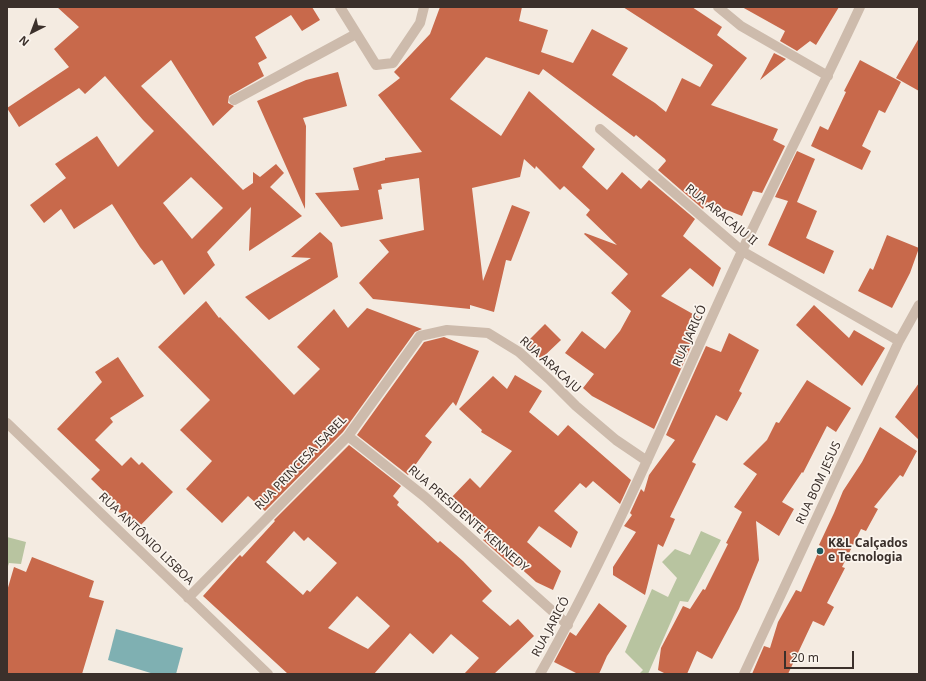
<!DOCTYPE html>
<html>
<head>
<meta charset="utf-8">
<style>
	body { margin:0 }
	#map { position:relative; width:926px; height:681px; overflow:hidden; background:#f4ebe1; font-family:"Noto Sans",sans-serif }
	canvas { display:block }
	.frame { position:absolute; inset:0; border:8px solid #3b302b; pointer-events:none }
	.north { position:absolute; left:12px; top:12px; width:40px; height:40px; -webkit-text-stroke:3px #fbf5ee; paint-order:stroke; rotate:222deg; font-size:11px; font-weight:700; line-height:16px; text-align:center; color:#3b302b }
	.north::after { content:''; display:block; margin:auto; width:14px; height:18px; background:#3b302b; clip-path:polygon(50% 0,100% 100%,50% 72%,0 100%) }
	.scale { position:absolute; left:784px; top:651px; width:70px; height:18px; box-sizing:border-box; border:2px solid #3b302b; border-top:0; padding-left:5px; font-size:12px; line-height:14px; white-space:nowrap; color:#3b302b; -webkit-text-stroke:3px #fbf5ee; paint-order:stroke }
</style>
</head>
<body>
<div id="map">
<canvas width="926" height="681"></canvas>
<div class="frame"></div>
<div class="north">N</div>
<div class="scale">20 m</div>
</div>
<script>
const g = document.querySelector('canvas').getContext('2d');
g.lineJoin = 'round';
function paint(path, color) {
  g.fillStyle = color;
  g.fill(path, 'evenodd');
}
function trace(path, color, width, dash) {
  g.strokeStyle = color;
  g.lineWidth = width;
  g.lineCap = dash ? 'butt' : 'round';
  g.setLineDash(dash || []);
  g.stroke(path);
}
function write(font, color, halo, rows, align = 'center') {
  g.font = font + ' "Noto Sans",sans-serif';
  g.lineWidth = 3.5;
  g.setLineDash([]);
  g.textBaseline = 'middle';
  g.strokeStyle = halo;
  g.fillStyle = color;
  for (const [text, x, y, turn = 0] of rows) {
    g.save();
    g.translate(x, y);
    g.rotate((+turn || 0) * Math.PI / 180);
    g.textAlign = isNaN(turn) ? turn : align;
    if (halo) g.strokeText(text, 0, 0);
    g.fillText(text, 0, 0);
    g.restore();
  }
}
paint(new Path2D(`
	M701,531L721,540L688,602L680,601L648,674H639L643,670L625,652L652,589L668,597L677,578L662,562L675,549L690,555Z
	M7,537L26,542L21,564L9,563L7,569Z`), '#b8c4a0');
paint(new Path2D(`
	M116,629L183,648L176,674H154L108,660Z`), '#7fb0b2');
paint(new Path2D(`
	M57,7H312L320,20L302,31L291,15L255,37L267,58L258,63L264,76L229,96L228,103L234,106L213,126L171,60L141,86L243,190L253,183V172L260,177L276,164L284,173L270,187L302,216L249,251L251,207L207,252L215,265L184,295L162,260L154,265L140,247L112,204L74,229L61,209L44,223L30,205L66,178L55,164L97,136L118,167L154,131L143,120L105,76L85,94L79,88L19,127L7,108L69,67L54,49L79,27ZM191,177L223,208L192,239L163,203Z
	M440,7H522L519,21L548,30L541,52L573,63L592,29L628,48L612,75L655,103L666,112L682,78L700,87L713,65L623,7H692L722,27L717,35L747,58L711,105L778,129L773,140L785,146L762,193L753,191L742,216L707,202L703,209L658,170L666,161L665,159L636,135L634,137L543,69L539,75L486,57L450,99L501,136L529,91L595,149L582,167L607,190L622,172L641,189L649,180L695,219L683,236L721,268L713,287L690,268L661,296L700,318L691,339L694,340L654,429L592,396L583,388L594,374L565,353L582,331L605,349L620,331L631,311L611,293L628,274L584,234L585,233L617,245L586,215L590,210L564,186L560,190L536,166L535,169L524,159L520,177L472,188L483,281L512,205L530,212L511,261L506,260L494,312L470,305V309L373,299L359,283L389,252L379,240L424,230L419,178L381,184L382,189L378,190L383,219L341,227L315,193L359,190L353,168L385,160V158L422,152L378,95L400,78L394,72L430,34Z
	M742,7H839L816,45L810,41L797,51L780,41L785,31Z
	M919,38V91L896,78Z
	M774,53L786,59L760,80Z
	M860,60L901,82L885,113L879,110L862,146L871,151L862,170L811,146L820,126L828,130L846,92L844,91Z
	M338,72L347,106L303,118L306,126L305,209L257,101L306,80Z
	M797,151L815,159L797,202L817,211L806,238L834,251L824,274L768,245L788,201L775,197Z
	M320,232L332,243L338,277L269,320L245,297L311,258L291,257Z
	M887,235L919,248L910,273L892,308L858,291L870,268L873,270Z
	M206,301L219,318L220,317L294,395L320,369L297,347L334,309L348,328L367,308L422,329L415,332L343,432L265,511L248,496L222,523L186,489L212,461L180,430L210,400L158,347Z
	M814,305L849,338L854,330L885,348L862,386L796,325Z
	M545,324L561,340L541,359L525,344Z
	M729,333L759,350L739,391L742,393L727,421L716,415L692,462L696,464L670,517L675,519L663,547L658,544L645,595L613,575V567L636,532L624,526L632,515L630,513L641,489L644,492L649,475L675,440L666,435L706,346L721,352Z
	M444,337L479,351L456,406L453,402L425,436L432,442L408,475L357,435L424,342Z
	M118,357L144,396L110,418L113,422L95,440L122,466L131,457L139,465L142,462L173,492L137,529L118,511L121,508L91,479L100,470L57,429L102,382L95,372Z
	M515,375L542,391L529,412L558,436L568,425L631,480L620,504L593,481L586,488L580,483L554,511L578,532L571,548L539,526L527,542L561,571L553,590L536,582L516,564L513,567L483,540L487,535L450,499L470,478L480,488L512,451L481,432L482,430L459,409L493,376L507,389Z
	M807,380L851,408L836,432L827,426L803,473L802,472L782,502L794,509L779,536L756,521L759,560L739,609L712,659L697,651L687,674H666L658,670L661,648L683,606L690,609L703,589L705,590L728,544L726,543L742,512L734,507L757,474L743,464L767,440L776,422L779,423Z
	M919,383V440L895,417Z
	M880,427L917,451L903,477L900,475L874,507L878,509L866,531L861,529L842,567L845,568L827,603L834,607L824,626L813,621L788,674H752L764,646L770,648L778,622L796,590L801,592L821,546L819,545L834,513L843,491L862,462Z
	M349,445L401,486L393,496L399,502L397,505L438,543L440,541L463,561L492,591L482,601L510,626L518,619L534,636L494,674H464L479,658L451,634L433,654L410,633L374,674H288L203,596L238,557L240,555L242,557L275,521L274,520ZM294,531L304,541L308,537L337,563L310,592L307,590L303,595L266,562ZM357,596L390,626L368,649L328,628Z
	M32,557L94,581L89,597L104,601L82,674H7V591L14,567L26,572Z
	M599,603L627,626L607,656L599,674H578L554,662L570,632L576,636Z`), '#c8694b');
trace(new Path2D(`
	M340,7L376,65L393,63L420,23L424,7
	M718,7L741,26L828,76
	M234,100L356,34
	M600,129L742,251L899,341
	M7,423L268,674
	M348,436L425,497L568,625
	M188,598L348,436L420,336L447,330L488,333L519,352L549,379L576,406L616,440L647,461
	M540,674C617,538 676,393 742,251C780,170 822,89 860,7
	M744,674L899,341L919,305`), '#cdbbac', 10);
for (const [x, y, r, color] of [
	[820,551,4,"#1f5a5e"]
]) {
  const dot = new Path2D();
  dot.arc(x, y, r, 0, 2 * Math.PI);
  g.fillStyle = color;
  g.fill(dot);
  trace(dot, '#fbf5ee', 1.5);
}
write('12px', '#3b302b', '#fbf5ee', [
	["RUA ARACAJU II",721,215,39],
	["RUA JARICÓ",690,336,-66],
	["RUA ARACAJU",550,365,42],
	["RUA PRINCESA ISABEL",301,463,-46],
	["RUA BOM JESUS",819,483,-65],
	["RUA PRESIDENTE KENNEDY",468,519,41],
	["RUA ANTÔNIO LISBOA",146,539,44],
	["RUA JARICÓ",551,627,-62]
]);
write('bold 12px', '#3b302b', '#fbf5ee', [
	["K&L Calçados",828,544],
	["e Tecnologia",828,558]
], 'left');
</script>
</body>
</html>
